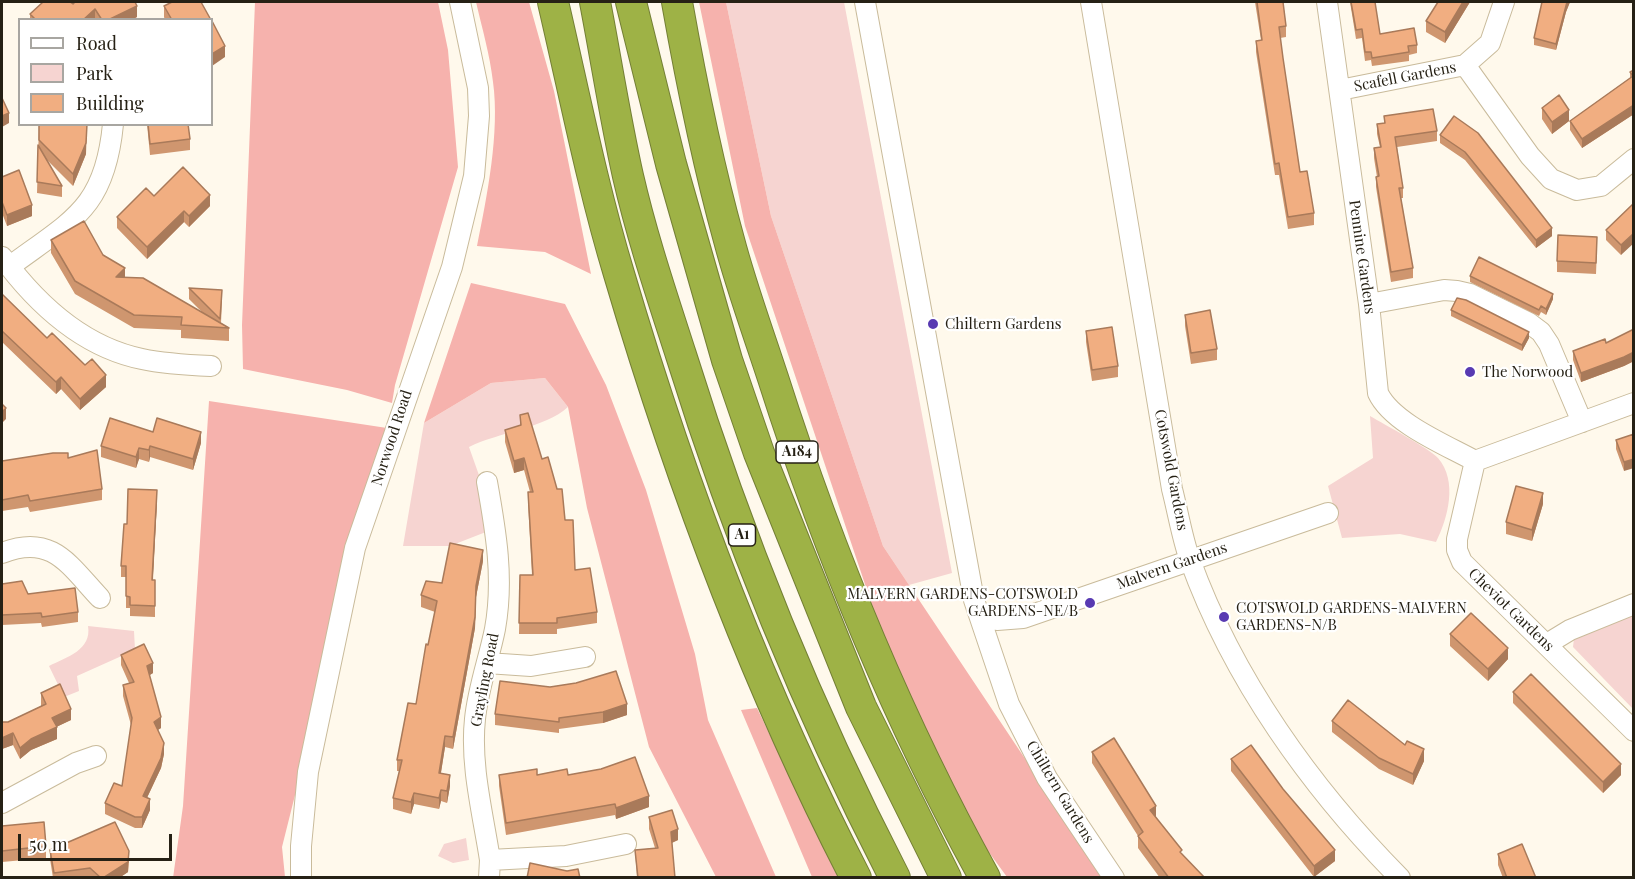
<!DOCTYPE html>
<html>
<head>
<meta charset="utf-8">
<style>
	body { margin:0 }
	#map { position:relative; width:1635px; height:879px; overflow:hidden; background:#fff9ec; font-family:"Playfair Display",serif }
	canvas { display:block }
	.frame { position:absolute; inset:0; border:3px solid #262115; pointer-events:none }
	.legend { position:absolute; left:18px; top:18px; width:195px; height:108px; box-sizing:border-box; background:#fff; border:2px solid #a8a6a1; margin:0; padding:8px 10px; list-style:none; font-size:18px; color:#262115 }
	.legend li { display:flex; align-items:center; gap:12px; height:30px }
	.legend b { width:30px; border:2px solid #a8a6a1 }
	.scale { position:absolute; left:18px; top:834px; width:154px; height:27px; box-sizing:border-box; border:3px solid #262115; border-top:0; padding-left:8px; font-size:18px; line-height:21px; white-space:nowrap; color:#262115; -webkit-text-stroke:4px #fff; paint-order:stroke }
</style>
</head>
<body>
<div id="map">
<canvas width="1635" height="879"></canvas>
<div class="frame"></div>
<ul class="legend">
<li><b style="height:8px;background:#fff"></b>Road</li>
<li><b style="height:16px;background:#f6d4d1"></b>Park</li>
<li><b style="height:16px;background:#f1ae81"></b>Building</li>
</ul>
<div class="scale">50 m</div>
</div>
<script>
const g = document.querySelector('canvas').getContext('2d');
g.lineJoin = 'round';
function paint(path, color) {
  g.fillStyle = color;
  g.fill(path, 'evenodd');
}
function trace(path, color, width, dash) {
  g.strokeStyle = color;
  g.lineWidth = width;
  g.lineCap = dash ? 'butt' : 'round';
  g.setLineDash(dash || []);
  g.stroke(path);
}
function write(font, color, halo, rows, align = 'center') {
  g.font = font + ' "Playfair Display",serif';
  g.lineWidth = 4.5;
  g.setLineDash([]);
  g.textBaseline = 'middle';
  g.strokeStyle = halo;
  g.fillStyle = color;
  for (const [text, x, y, turn = 0] of rows) {
    g.save();
    g.translate(x, y);
    g.rotate((+turn || 0) * Math.PI / 180);
    g.textAlign = isNaN(turn) ? turn : align;
    if (halo) g.strokeText(text, 0, 0);
    g.fillText(text, 0, 0);
    g.restore();
  }
}
paint(new Path2D(`
	M726,2H844L952,573L909,585L883,546L771,216Z
	M545,378L568,407C545,428 499,432 469,447L480,478L491,530L450,546H403L424,423L491,383Z
	M1370,416C1385,425 1429,448 1438,458C1458,481 1448,518 1436,542L1400,534L1342,538L1328,486L1373,458Z
	M1633,610V709L1573,647L1574,638Z
	M88,626L134,631L135,650L77,676L79,691L64,697L49,666C67,657 92,650 88,626Z
	M466,838L469,860L453,863L438,856L444,844Z`), '#f6d4d1');
paint(new Path2D(`
	M255,2H438L448,50L458,167L395,385L392,403L347,390L243,369L242,325Z
	M476,2H529L554,91L591,274L545,252L477,246C487,197 500,132 493,82C490,55 482,28 476,2Z
	M699,2H726L771,216L883,546L1104,877H1007L966,821L883,638L745,226Z
	M471,283L565,304L606,385L646,490L695,654L708,720L776,877H716L649,747L587,508L568,407L545,378L491,383L424,423Z
	M209,401L387,428L282,847L285,877L173,878L183,806Z
	M757,708L838,877H812L741,710Z`), '#f6b2ad');
const minor = new Path2D(`
	M865,2L974,600L1009,704L1047,778L1114,878
	M1091,2L1172,489C1178,512 1182,538 1190,560C1233,679 1311,788 1400,878
	M1327,2L1369,304L1378,393C1392,423 1446,445 1475,461
	M1465,65L1530,156L1551,179L1577,190L1601,186L1634,159
	M1340,90L1465,65L1490,43L1504,2
	M2,257C36,303 83,347 142,359C165,364 188,365 211,366
	M9,267C72,220 105,209 113,124
	M1369,304L1444,290L1457,291L1470,294L1529,323L1541,332L1549,344L1582,422
	M1475,461L1457,539V550L1462,562L1634,731
	M1475,461L1634,403
	M487,482C496,532 504,579 495,629C489,659 478,688 475,719C470,765 483,814 490,860L489,878
	M2,553C52,533 69,565 100,598
	M981,614L997,620L1023,618L1328,513
	M1547,644L1570,630L1634,604
	M487,663L531,666L585,657
	M2,803L76,763L96,756
	M490,860L566,856L626,844
	M301,878V846L308,772L355,548L452,267L474,176L479,116L478,88L460,2`);
const highway = new Path2D(`
	M553,2C574,92 592,185 619,274C680,481 756,685 856,878
	M595,2C606,59 615,118 628,176C642,237 662,296 681,355C737,535 808,710 895,878
	M631,2L671,164L727,360L759,453L861,707L946,878
	M677,2C691,81 707,161 729,240C741,286 758,332 773,378C828,550 897,719 985,878`);
trace(minor, '#c9bb9b', 22);
trace(highway, '#747f35', 32);
trace(minor, '#fff', 20);
trace(highway, '#9eb246', 30);
paint(new Path2D(`
	M1255,2H1283L1286,26V37L1280,38L1300,172L1314,213V225L1288,229L1279,175H1275L1256,52V41L1261,40Z
	M1350,2H1375L1380,34L1417,45V53L1409,55V61L1372,66L1371,60L1365,61L1362,38L1356,39Z
	M1438,2H1470L1445,43L1426,32V21Z
	M1542,2H1570L1566,12L1556,50L1534,45V38Z
	M73,4L137,17L131,20H30V14Z
	M164,6L211,20H165L164,17Z
	M1634,70V114L1582,148L1570,130V121L1630,78V72Z
	M1542,108L1569,121L1552,134L1542,119Z
	M1384,116L1437,131V141L1397,147L1403,188V198H1401L1413,268V278L1391,282L1376,187V177H1377L1374,158V148L1380,147L1377,134V124L1384,123Z
	M1454,116L1552,236L1536,248L1465,160L1440,143V135Z
	M39,124L86,154L73,186L47,160L62,186V197L37,193Z
	M147,124H188L190,139V150L150,155Z
	M2,177L32,216L7,226L2,213Z
	M154,196L210,206L189,227L184,222L147,259L117,228V217Z
	M1634,203L1621,255L1606,240V230Z
	M51,240L103,255L125,278L202,312L189,299V288L222,301L221,323L229,328V341L181,338V330L134,328L75,294L51,253Z
	M1597,248L1596,274L1557,272V261Z
	M1470,276L1553,299L1546,315L1541,312L1539,316L1470,282Z
	M2,294L47,338L106,387L80,410L61,389L56,394L2,342Z
	M1451,310L1529,338L1522,351L1451,316Z
	M1185,315L1217,349V360L1191,364L1185,326Z
	M1634,329V361L1624,366L1581,382L1573,360V351L1606,343Z
	M1086,331L1118,366V377L1092,381L1086,342Z
	M520,415L542,459L565,520L575,570L597,612V623L557,629V634H519L520,575H532L528,503V492H530L524,470L514,473L505,442V430L520,426Z
	M153,432L201,443L193,470L150,457L149,462L139,459L136,468L101,457V446Z
	M1634,434L1624,471L1616,449V440Z
	M68,458L102,489V500L30,512L28,507L2,511V461Z
	M157,501L153,580H155V617L130,616V608H126V577H121V566L127,524Z
	M1543,504L1532,541L1506,534V522Z
	M483,561L476,597L475,628L453,749L445,747L441,773L450,786L447,803L441,801L439,809L414,804L411,814L393,809V798L400,771H397V760L416,704L435,612L421,607V595Z
	M2,584L78,612V622L42,627L41,623L2,625Z
	M1450,634L1508,659L1488,681L1450,646Z
	M121,655L153,673L149,675L161,728L158,730L164,754L161,768L147,798L150,810L142,828H135L105,814V803L122,786L131,725L123,696V685L129,683L121,665Z
	M500,681L627,715L603,723L559,729V733L495,725V714Z
	M1513,692L1621,775L1603,793L1513,703Z
	M41,693L71,720L56,727L57,739L31,750L20,759L13,745L2,749V722H8L41,706Z
	M1332,721L1424,761L1413,785L1379,769L1332,732Z
	M1092,752L1156,817L1182,854L1205,878H1160L1138,848V836L1092,763Z
	M1231,759L1335,861L1314,877L1231,771Z
	M499,775H568L649,807L616,819L615,815L506,835L499,786Z
	M649,817L678,840L672,843L675,878H637L635,850L655,848L649,829Z
	M2,826L46,846V858L2,862Z
	M50,850L129,861L128,872L119,878H53L50,859Z
	M1498,854L1536,878H1503L1498,865Z`), '#cf966f');
paint(new Path2D(`
	M1463,2H1470L1445,43V32Z
	M1567,2H1570L1566,12L1556,50V44Z
	M137,6V17L131,20H108Z
	M95,9V20H83Z
	M225,46V57L212,66V54Z
	M1634,105V114L1582,148V139Z
	M1569,110V121L1552,134V122Z
	M9,113V123L2,127V116Z
	M87,124L86,154L73,186V174Z
	M210,195V206L189,227V216Z
	M32,205V216L7,226V215Z
	M184,211V222L147,259V247Z
	M1552,228V236L1536,248V240Z
	M1634,233V243L1621,255V245Z
	M125,268V281L116,277Z
	M1553,294V299L1546,315V309Z
	M1529,332V338L1522,351V345Z
	M1634,352V361L1624,366L1581,382V373Z
	M106,375V387L80,410V399Z
	M61,377V389L56,394V382Z
	M6,408V419L2,423V412Z
	M201,432V443L193,470V459Z
	M150,446V457L149,462V450Z
	M139,448V459L136,468V457Z
	M524,458V470L514,473V461Z
	M1634,459V468L1624,471V462Z
	M157,490V501L152,591V580Z
	M1543,493V504L1532,541V530Z
	M483,550V561L476,597L475,628L453,749V737L476,586Z
	M1508,648V659L1488,681V669Z
	M153,663V673L147,677V666Z
	M627,704V715L603,723V712Z
	M71,709V720L52,729V718Z
	M161,717V728L154,732V722Z
	M57,727V739L31,750L20,759V748L31,739Z
	M13,733V745L2,749V738Z
	M445,736V747L439,784V773Z
	M164,743V754L161,768L143,806V796Z
	M1424,749V761L1413,785V774Z
	M1621,764V775L1603,793V782Z
	M450,775V786L447,803V791Z
	M441,790V801L439,809V798Z
	M414,793V804L411,814V802Z
	M649,796V807L616,819V808Z
	M150,799V810L142,828V817Z
	M1156,806V817L1150,821V810Z
	M678,829V840L671,843V832Z
	M1335,850V861L1314,877V866Z
	M129,851L128,872L119,878H103Z`), '#a97a5a');
const building = new Path2D(`
	M43,2H70L73,4L75,2H135L137,6L108,20H102L95,9L83,20H36L30,14Z
	M172,2H201L211,20H172L164,6Z
	M1257,2H1283L1286,26L1279,27L1283,58L1300,172L1307,171L1314,213L1288,217L1279,163L1275,164L1256,41L1262,40Z
	M1351,2H1375L1380,34L1414,28L1417,45L1408,46L1409,52L1372,58L1371,52H1365L1362,29L1356,30Z
	M1438,2H1463L1445,32L1426,21Z
	M1542,2H1567L1556,44L1534,38Z
	M212,21L225,46L212,54Z
	M1634,70V105L1582,139L1570,121L1633,76L1630,72Z
	M1559,95L1569,110L1552,122L1542,108Z
	M2,98L9,113L2,116Z
	M1433,109L1437,131L1395,137L1403,188H1399L1413,268L1391,272L1376,177L1379,176L1374,148L1381,147L1377,124L1385,123L1384,116Z
	M1454,116L1478,133L1552,228L1536,240L1465,152L1440,135Z
	M39,124H87L86,143L73,174L39,140Z
	M148,124H188L190,139L150,144Z
	M38,145L62,186L37,182Z
	M183,167L210,195L189,216L184,211L147,247L117,217L146,188L154,196Z
	M19,170L32,205L7,215L2,202V177Z
	M1634,203V233L1621,245L1606,230Z
	M84,221L103,255L125,268L116,277L143,278L229,328L181,325L182,317L134,315L75,281L51,240Z
	M1558,235L1597,237L1596,263L1557,261Z
	M1479,257L1553,294L1546,309L1541,306L1539,310L1470,276Z
	M189,288L222,290L220,319Z
	M2,294L47,338L52,333L85,365L92,359L106,375L80,399L61,377L56,382L2,331Z
	M1457,298L1466,300L1529,332L1522,345L1451,310Z
	M1210,310L1217,349L1191,353L1185,315Z
	M1112,327L1118,366L1092,370L1086,331Z
	M1634,329V352L1624,357L1581,373L1573,351L1605,339L1606,343Z
	M2,404L6,408L2,412Z
	M528,413L542,459L548,457L557,489H562L565,520H573L575,570L590,568L597,612L557,618V623H519L520,575H533L528,492H533L524,458L514,461L505,430L521,425L520,415Z
	M110,418L153,432L157,418L201,432L193,459L150,446L149,450L139,448L136,457L101,446Z
	M1634,434V459L1624,462L1616,440Z
	M97,450L102,489L30,501L28,495L2,500V461L53,453H68V458Z
	M1516,486L1543,493L1532,530L1506,522Z
	M128,489L157,490L152,580H155V606L130,605V597L126,596V566H121L124,524H127Z
	M450,543L483,550L476,586L475,617L453,737L445,736L439,773L450,775L447,791L441,790L439,798L414,793L411,802L393,798L402,760H397L408,703L416,704L426,644L428,645L437,601L421,595L426,581L442,583Z
	M22,581L28,594L75,588L78,612L42,617L41,613L2,615V584Z
	M1471,613L1508,648L1488,669L1450,634Z
	M144,644L153,663L147,666L161,717L154,722L164,743L161,758L143,796L150,799L142,817H135L105,803L114,783L122,786L132,718L123,685L134,682L121,655Z
	M616,671L627,704L603,712L559,718V722L495,714L500,681L550,687L576,683Z
	M1531,674L1621,764L1603,782L1513,692Z
	M60,684L71,709L52,718L57,727L31,739L20,748L13,733L2,738V722H8L46,704L41,693Z
	M1348,700L1405,745L1407,741L1424,749L1413,774L1379,758L1332,721Z
	M1114,738L1156,806L1150,810L1182,850L1180,852L1205,878H1169L1138,836L1143,832L1092,752Z
	M1251,745L1283,789L1335,850L1314,866L1231,759Z
	M635,757L649,796L616,808L615,804L506,823L499,775L537,769V775L567,769L568,775L601,769Z
	M672,810L678,829L671,832L675,878H638L635,850L658,848L649,817Z
	M44,822L46,846L2,851V826Z
	M115,822L129,851L128,862L103,878H101L90,868L54,873L50,850Z
	M1522,844L1536,878H1507L1498,854Z
	M530,863L567,871L578,869L580,878H527Z`);
paint(building, '#f1ae81');
trace(building, '#a97a5a', 1.5);
for (const [x, y, r, color] of [
	[933,324,6,"#583ab2"],
	[1470,372,6,"#583ab2"],
	[1090,603,6,"#583ab2"],
	[1224,617,6,"#583ab2"]
]) {
  const dot = new Path2D();
  dot.arc(x, y, r, 0, 2 * Math.PI);
  g.fillStyle = color;
  g.fill(dot);
  trace(dot, '#fff', 2);
}
for (const [x, y, w] of [
	[797,452,42],
	[742,535,27]
]) {
  const box = new Path2D();
  box.roundRect(x - w / 2, y - 11, w, 22, 4.5);
  g.fillStyle = '#fff';
  g.fill(box);
  trace(box, '#262115', 1.5);
}
write('bold 14px', '#262115', null, [
	["A184",797,452],
	["A1",742,535]
]);
write('15px', '#262115', '#fff', [
	["Scafell Gardens",1405,77,-11],
	["Pennine Gardens",1362,257,82],
	["Norwood Road",392,438,-72],
	["Cotswold Gardens",1171,470,79],
	["Malvern Gardens",1172,566,-19],
	["Cheviot Gardens",1511,610,44],
	["Grayling Road",485,680,-79],
	["Chiltern Gardens",1060,792,59]
]);
write('15px', '#262115', '#fff', [
	["Chiltern Gardens",945,324],
	["The Norwood",1482,372],
	["MALVERN GARDENS-COTSWOLD",1078,594,"right"],
	["GARDENS-NE/B",1078,611,"right"],
	["COTSWOLD GARDENS-MALVERN",1236,608],
	["GARDENS-N/B",1236,625]
], 'left');
</script>
</body>
</html>
